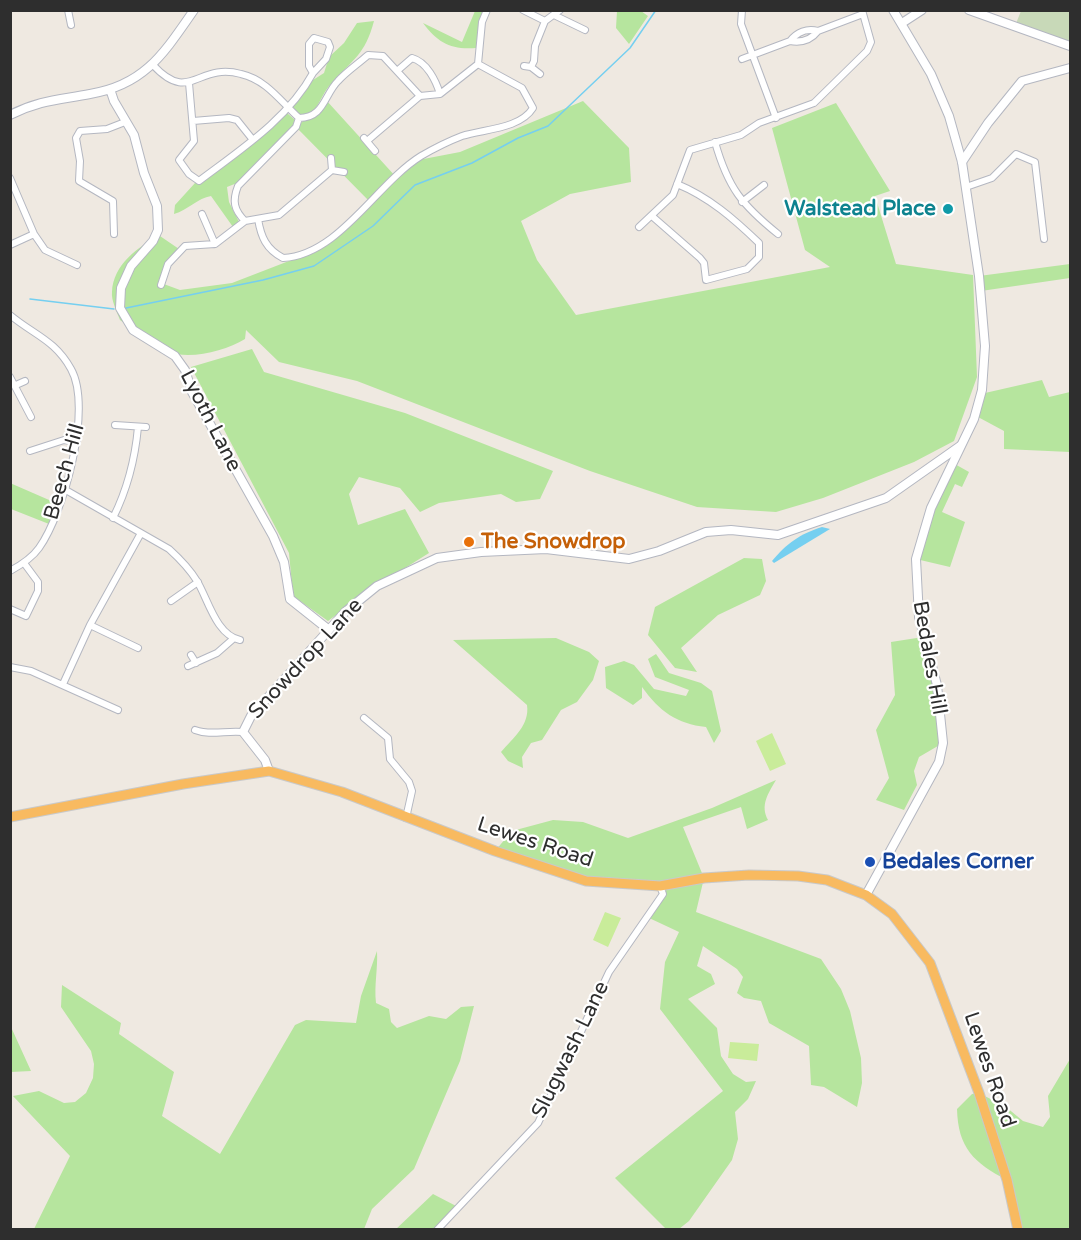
<!DOCTYPE html>
<html>
<head>
<meta charset="utf-8">
<style>
	body { margin:0 }
	#map { position:relative; width:1081px; height:1240px; overflow:hidden; background:#efe9e1; font-family:"Varela Round",sans-serif }
	canvas { display:block }
	.frame { position:absolute; inset:0; border:12px solid #2e2e2e; pointer-events:none }
</style>
</head>
<body>
<div id="map">
<canvas width="1081" height="1240"></canvas>
<div class="frame"></div>
</div>
<script>
const g = document.querySelector('canvas').getContext('2d');
g.lineJoin = 'round';
function paint(path, color) {
  g.fillStyle = color;
  g.fill(path, 'evenodd');
}
function trace(path, color, width, dash) {
  g.strokeStyle = color;
  g.lineWidth = width;
  g.lineCap = dash ? 'butt' : 'round';
  g.setLineDash(dash || []);
  g.stroke(path);
}
function write(font, color, halo, rows, align = 'center') {
  g.font = font + ' "Varela Round",sans-serif';
  g.lineWidth = 4.5;
  g.setLineDash([]);
  g.textBaseline = 'middle';
  g.strokeStyle = halo;
  g.fillStyle = color;
  for (const [text, x, y, turn = 0] of rows) {
    g.save();
    g.translate(x, y);
    g.rotate((+turn || 0) * Math.PI / 180);
    g.textAlign = isNaN(turn) ? turn : align;
    if (halo) g.strokeText(text, 0, 0);
    g.fillText(text, 0, 0);
    g.restore();
  }
}
paint(new Path2D(`
	M475,11H484L479,21L476,48C451,50 438,43 423,23L462,42Z
	M617,11H641L648,16L629,44L616,28Z
	M374,21C365,55 353,59 331,84C324,91 320,103 313,112L326,100L396,177L413,161L460,152L583,101L629,148L631,182L570,194L521,221L537,260L576,315L830,267L805,250L772,128L836,103L890,191L875,196L896,264L973,275L977,377L954,441L914,462L823,498L776,512L697,507L590,471L357,381L279,362L246,330L245,339C225,351 191,360 168,352C151,346 134,330 120,320C117,312 111,300 112,292C113,265 138,246 160,236L179,249L165,264L161,283L180,290L232,283L307,254L325,243L370,202L296,127L308,117H301L292,108L313,80L324,73L329,57L344,43L357,23Z
	M287,113L295,120L294,127L237,183L227,187L229,202L239,222L233,227L211,196C198,198 188,210 174,214L175,205L195,183L217,171Z
	M1070,264V278L981,291L979,276Z
	M252,349L264,372L405,413L553,471L540,499L516,502L501,494L439,503L420,512L400,488L359,477L349,494L358,525L405,509L429,553L365,593L328,621L293,596L289,553L191,367Z
	M1042,380L1049,397L1070,392V452L1004,449V431L978,417L985,393Z
	M953,463L969,472L962,487L955,484L942,512L965,522L950,567L916,559L931,508Z
	M10,483L56,503L49,524L11,509Z
	M744,558L762,559L766,581L760,595L718,615L681,648L697,672L675,668L648,635L655,607Z
	M923,637L937,685L943,743L919,757L914,771L917,785L904,810L876,800L889,778L876,730L895,695L891,642Z
	M556,638L589,652L599,661L593,680L577,702L561,710L542,740L531,743L522,757L523,768L508,761L501,752C513,738 530,725 527,705L453,640Z
	M656,654L669,673L701,683L712,691L721,731L714,743L706,727C677,724 659,711 642,687V698L633,705L606,688L605,667L624,661L634,665L654,689L686,696L689,690L655,677L648,659Z
	M776,780C768,794 760,805 768,820L747,829L741,807L683,827L704,878L696,912L821,959L841,989L850,1011L861,1058L862,1083L857,1107L824,1087L811,1085L809,1046L769,1023L761,1001L744,998L737,993L743,977L737,969L703,946L697,966L711,974L715,984L688,999L717,1028L721,1056L733,1074L746,1082L756,1081L748,1099L735,1112L738,1139L732,1160L689,1221L679,1229H666L615,1178L723,1091L660,1009L665,962L679,932L647,917L662,894L660,886L586,881L495,851L512,831L553,820L583,822L628,838L712,808Z
	M377,951C378,969 374,985 376,1003L389,1009L391,1022L397,1028L429,1016L446,1019L461,1007L474,1006L460,1061L414,1169L372,1209L364,1229H34L70,1156L13,1096L39,1091L64,1103L75,1102L86,1093L93,1078L94,1064L91,1051L61,1007L62,985L121,1023L119,1034L174,1072L162,1116L220,1154L295,1025L306,1020L356,1023L361,996Z
	M1070,1024V1229H1018L1007,1180C974,1163 958,1148 957,1109L972,1094L979,1093L1006,1107L1023,1121L1043,1127L1050,1117L1048,1096L1070,1059Z
	M11,1027L31,1071L11,1072Z
	M433,1194L458,1207L437,1229L395,1230Z`), '#b6e59e');
paint(new Path2D(`
	M1021,11H1070V46L1015,26Z`), '#c8d9b8');
paint(new Path2D(`
	M772,733L786,764L770,771L756,741Z
	M605,912L621,918L608,947L593,940Z
	M730,1042L759,1044L757,1061L728,1058Z`), '#c9ec9a');
paint(new Path2D(`
	M822,527L830,529L774,563L772,561C787,543 800,534 822,527Z`), '#75cff0');
trace(new Path2D(`
	M30,299L114,309
	M126,308L263,280L314,266L373,226L415,185L472,163L518,138L548,126L630,48L656,10
	M1069,1230L1070,1227`), '#75cff0', 1.5);
const minor = new Path2D(`
	M68,10L71,25
	M523,10L545,21L560,10
	M742,10L741,24L776,118
	M556,16L585,30
	M790,41C797,32 807,28 818,31
	M742,59L790,41C801,43 811,40 818,31L863,14
	M153,65C190,105 197,62 241,74C267,80 281,102 299,118C324,118 324,95 338,81C347,71 358,64 368,55L383,56L420,96L440,94L478,64L482,22L487,10
	M524,66L531,67L540,74
	M531,67L534,61L535,46L545,21
	M397,71L412,58C427,62 436,81 440,94
	M189,83L194,141L179,160L189,174L199,181C240,150 288,119 313,73L309,66V44L314,38L328,42L330,47L326,59L313,73
	M193,121L229,118L237,120L253,140
	M364,138L375,151
	M367,141L420,96
	M715,142C728,188 742,205 778,234
	M331,158L332,170L344,172
	M10,178L34,234L45,250L77,265
	M966,187L992,178L1016,154L1035,162L1044,239
	M742,202L764,185
	M202,214L215,244
	M653,217L700,258L704,263L706,280L747,269L759,257V243C734,219 709,197 677,184
	M258,219C261,237 266,249 283,258C339,255 376,184 421,156C433,149 449,141 462,136C484,129 520,129 533,108L522,88L478,64
	M245,221C234,210 232,201 238,186L296,127L299,118
	M245,221L279,215L332,170
	M639,227L673,195L690,150L741,135L759,123L814,103L867,51L871,42L862,10
	M114,234L113,201L79,181L80,161L76,138L80,131L107,129L125,122
	M10,245L34,234
	M161,285L168,264L185,246L215,244L245,221
	M10,315C34,335 55,340 71,369C93,408 64,513 39,548C32,558 21,565 10,571
	M10,377L31,417
	M16,385L25,381
	M115,425L146,427
	M30,451L64,440L77,442
	M64,489L169,549C180,559 189,568 197,581C208,599 216,635 240,640
	M113,518C128,488 135,460 138,427
	M171,601L198,582
	M10,609L26,616L38,591V582L24,563
	M90,625L138,648
	M191,655L196,663
	M188,666L217,653L233,639
	M10,667L31,671L118,710
	M63,684L90,625L141,533
	M364,718L388,738L390,759L409,782L412,791L406,818
	M195,730C210,736 227,730 243,732
	M437,1230L538,1123L609,972L663,894L660,886`);
const tertiary = new Path2D(`
	M969,10L1070,46
	M902,23L922,10
	M110,89L114,101L134,135L144,173L157,206L158,230L153,241L131,266L121,288L120,308L133,330L175,356L185,370L192,392L273,536L284,562L290,599L329,630
	M10,115C40,100 59,100 90,94C145,85 164,53 194,10
	M962,162L988,123L1022,81L1070,68
	M269,771L265,760L243,732L251,716L345,612L377,586L437,558L481,552L546,549L629,559L659,551L706,532L731,530L778,535L886,498L960,446`);
const secondary = new Path2D(`
	M866,895L939,762L943,743L937,685L919,617L916,559L931,508L974,419L982,390L985,346L979,276L962,162L949,116L931,74L893,10`);
const trunk = new Path2D(`
	M10,817L183,784L269,771L342,792L495,851L586,881L660,886L704,878L749,875L798,876L827,880L845,887L866,895L892,914L930,963L979,1093L1007,1180L1018,1230`);
trace(minor, '#b4b7c1', 8);
trace(tertiary, '#b4b7c1', 10);
trace(secondary, '#b4b7c1', 10);
trace(trunk, '#c9c9c9', 11);
trace(minor, '#fff', 6);
trace(tertiary, '#fff', 8);
trace(secondary, '#fff', 8);
trace(trunk, '#f8ba60', 9);
for (const [x, y, r, color] of [
	[948,209,6,"#0f9aa8"],
	[469,542,6,"#e8710a"],
	[870,862,6,"#1a4fb4"]
]) {
  const dot = new Path2D();
  dot.arc(x, y, r, 0, 2 * Math.PI);
  g.fillStyle = color;
  g.fill(dot);
  trace(dot, '#fff', 2);
}
write('bold 21px', '#0d838f', '#fff', [
	["Walstead Place",936,209]
], 'right');
write('21px', '#2e2e2e', '#fff', [
	["Lyoth Lane",210,421,63],
	["Beech Hill",65,472,-74],
	["Bedales Hill",929,658,80],
	["Snowdrop Lane",306,659,-47],
	["Lewes Road",535,843,18],
	["Slugwash Lane",571,1050,-64],
	["Lewes Road",989,1070,71]
]);
write('bold 21px', '#c56008', '#fff', [
	["The Snowdrop",481,542]
], 'left');
write('bold 21px', '#164399', '#fff', [
	["Bedales Corner",882,862]
], 'left');
</script>
</body>
</html>
